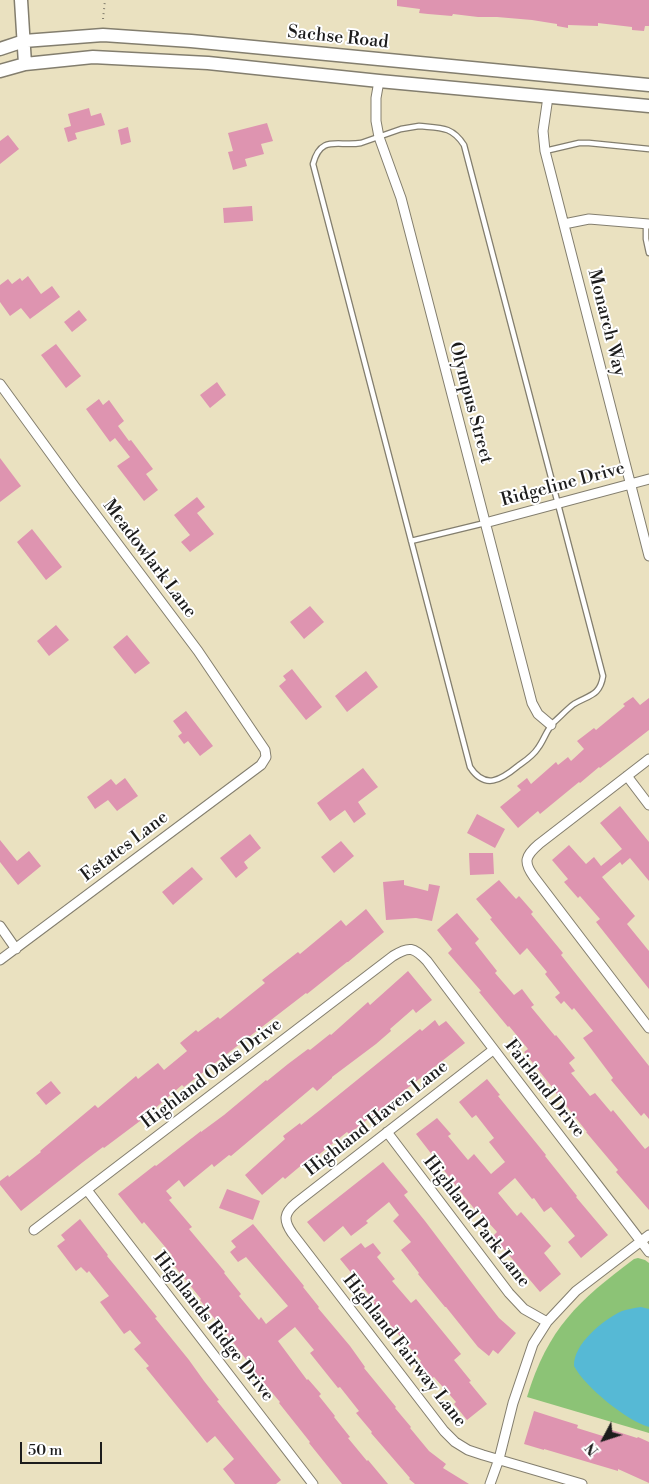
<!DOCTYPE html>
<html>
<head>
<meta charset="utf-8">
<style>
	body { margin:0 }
	#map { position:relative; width:649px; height:1484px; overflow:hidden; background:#eae1c0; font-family:"Libre Bodoni",serif }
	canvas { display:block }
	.north { position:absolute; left:579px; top:1414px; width:50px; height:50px; -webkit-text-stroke:4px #fff; paint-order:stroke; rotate:230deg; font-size:14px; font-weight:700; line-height:20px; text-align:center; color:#1c1c1c }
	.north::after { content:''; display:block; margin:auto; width:18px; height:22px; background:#1c1c1c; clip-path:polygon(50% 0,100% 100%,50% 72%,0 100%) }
	.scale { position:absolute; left:20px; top:1442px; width:82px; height:22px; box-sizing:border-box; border:2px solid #1c1c1c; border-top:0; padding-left:6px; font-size:15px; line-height:18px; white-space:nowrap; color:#1c1c1c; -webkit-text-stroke:4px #fff; paint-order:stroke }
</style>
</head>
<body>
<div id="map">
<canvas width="649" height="1484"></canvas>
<div class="north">N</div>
<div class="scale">50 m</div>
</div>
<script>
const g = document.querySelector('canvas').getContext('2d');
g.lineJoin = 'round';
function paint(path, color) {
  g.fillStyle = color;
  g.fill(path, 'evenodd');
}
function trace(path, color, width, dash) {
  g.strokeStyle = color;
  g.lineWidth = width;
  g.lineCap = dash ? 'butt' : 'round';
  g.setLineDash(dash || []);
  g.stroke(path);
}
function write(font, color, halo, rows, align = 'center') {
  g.font = font + ' "Libre Bodoni",serif';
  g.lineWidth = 4;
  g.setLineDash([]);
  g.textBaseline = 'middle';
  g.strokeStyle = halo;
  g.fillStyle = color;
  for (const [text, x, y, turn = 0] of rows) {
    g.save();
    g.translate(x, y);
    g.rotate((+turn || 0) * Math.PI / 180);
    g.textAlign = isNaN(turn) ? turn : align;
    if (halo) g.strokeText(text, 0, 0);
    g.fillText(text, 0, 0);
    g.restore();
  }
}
paint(new Path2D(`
	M638,1258L645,1260L649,1263V1433L527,1397C548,1328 578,1301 634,1259Z`), '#8cc376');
paint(new Path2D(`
	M641,1307L649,1309V1427C627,1421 585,1387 574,1366C573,1344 603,1320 622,1311C628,1309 634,1308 641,1307Z`), '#56b9d5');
paint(new Path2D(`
	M397,0H649V26H645L644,31L632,30V27L598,23V26L568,25V28L557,26V24L532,20L497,17H478L453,14L452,16L428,14L419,13L420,9L397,6Z
	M89,108L91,116L101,113L105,125L75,133L77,139L68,142L64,128L71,126L68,114Z
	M267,123L273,141L261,144L264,154L245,159L247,166L233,170L228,152L233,151L228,133Z
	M128,127L131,142L121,145L118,130Z
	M8,135L19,149L0,164V141Z
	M252,206L253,221L224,223L223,208Z
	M28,276L41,294L52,286L60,297L30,319L21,308L10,316L0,302V285L8,279L12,284L20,278L22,281Z
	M79,310L87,320L72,332L64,322Z
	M56,344L81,376L66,388L41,355Z
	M217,382L226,395L210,408L200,395Z
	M99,399L103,405L109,400L124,421L118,426L129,441L131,440L153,469L146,474L158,490L144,501L117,466L130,457L115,438L110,442L86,409Z
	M0,458L21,486L0,502Z
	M197,497L205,507L197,513L214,534L190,552L181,542L190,535L174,515Z
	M32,529L62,567L46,580L17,542Z
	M310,606L324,622L304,639L290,622Z
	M56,625L69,640L49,656L37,641Z
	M127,635L150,663L135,674L113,647Z
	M292,669L322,707L306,720L279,686L286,680L283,676Z
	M366,671L378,687L347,712L335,696Z
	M633,697L640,705L649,698V730L600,768L599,767L580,783L579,782L540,814L538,811L518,828L500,807L521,790L517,786L527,778L531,784L556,762L558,765L568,757L571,761L584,749L577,741L594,728L596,730L625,706L623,704Z
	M186,711L213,746L200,756L188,741L184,744L178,736L182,733L173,721Z
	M363,768L378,787L358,802L366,814L354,823L345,810L330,821L317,803Z
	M125,778L138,796L117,811L108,800L95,809L87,797L111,779L116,785Z
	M620,806L649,842V881L630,858L622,865L620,862L602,877L635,916L627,924L649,951V989L596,922L600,919L580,896L578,898L564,882L568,879L552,860L569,845L586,864L594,857L601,866L622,849L600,823Z
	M477,814L505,829L495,848L467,833Z
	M250,834L261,848L244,862L248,868L236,878L220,858Z
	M0,840L17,861L29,851L41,866L18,885L0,862Z
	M341,841L354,856L334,873L321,857Z
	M469,853H493L494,874L470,875Z
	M192,867L203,879L173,905L162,892Z
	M404,880V885L428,891L429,884L440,886L432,921L416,918L386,920L383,882Z
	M499,880L516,899L519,896L533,912L531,914L563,953L561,955L649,1066V1119L644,1113L641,1116L611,1080L613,1078L583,1038L593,1031L574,1008L572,1010L564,1001L561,1004L555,997L560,993L545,974L547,972L527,948L520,955L490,919L492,918L476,899Z
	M366,909L384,932L348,962H347L307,994L306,993L184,1087L182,1085L144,1118L104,1148L103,1147L83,1162L21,1211L0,1185V1181L8,1175L9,1177L41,1152L40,1151L95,1105L98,1108L136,1076L138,1079L158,1063L164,1070L187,1051L180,1043L196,1030L198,1032L218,1017L220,1019L265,983L262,980L298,952L300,954L341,920L346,926Z
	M457,913L479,939L475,943L497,971L495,973L514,995L522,989L534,1005L531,1007L555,1036L556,1035L575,1058L569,1063L575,1071L571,1073L590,1096L595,1093L611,1112L613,1110L645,1149L649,1146V1210L616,1172L618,1170L586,1132H587L556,1093V1092L524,1052L528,1049L509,1026L508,1027L479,992L481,991L448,953L452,949L437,930Z
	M408,971L432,1000L416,1013L413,1009L390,1029L391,1031L376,1044L332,1077V1078L317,1091L313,1087L231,1156L229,1155L214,1167L212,1164L184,1187L179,1180L166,1191L172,1198L169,1200L192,1227L189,1229L225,1272L224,1273L241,1294L239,1296L259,1320L261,1317L266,1324L288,1306L246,1257L238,1262L230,1252L236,1247L231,1241L253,1224L304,1286L303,1287L319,1307L318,1308L350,1346L365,1367L364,1368L396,1407L395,1408L411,1427L410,1428L429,1451L446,1464L443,1468L469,1484H415L409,1479L410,1478L371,1433L372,1432L356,1413L359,1411L340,1387L338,1388L310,1353L314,1350L295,1327L278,1341L307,1380L308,1379L321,1394L319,1396L335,1416L334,1417L350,1437L348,1438L367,1461L368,1460L388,1484H342L309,1443L310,1442L279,1403L280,1402L247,1363L248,1362L232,1341L200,1300L201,1299L168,1258L172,1255L144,1222L142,1224L118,1194L155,1165L156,1166L201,1131V1132L224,1115L266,1080L267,1081L288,1064L308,1049L310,1050L330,1034L331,1035L368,1002L370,1005Z
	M435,1020L439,1026L446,1021L465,1043L349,1134L347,1132L306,1165L304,1163L285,1179L283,1177L262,1195L245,1175L285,1139L283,1136L300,1123L301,1125L320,1110L420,1029L422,1031Z
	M487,1079L500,1095L498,1096L546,1155L545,1156L577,1196L576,1197L608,1235L581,1258L568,1242L575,1236L551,1207L544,1212L534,1198L532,1199L515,1178L498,1193L517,1216L521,1212L551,1246L544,1253L561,1274L540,1292L493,1236L497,1232L478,1211L477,1212L463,1195L416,1134L437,1118L451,1134L448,1136L468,1160L474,1154L491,1174L505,1162L489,1142L494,1138L476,1115L472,1118L459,1102Z
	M51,1081L61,1093L46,1105L36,1093Z
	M383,1162L408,1192L404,1195L425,1221L478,1291L499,1318L516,1333L498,1354L493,1350L489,1356L478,1347L446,1307H445L418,1274L419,1273L401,1250L411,1242L393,1221L399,1215L389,1202L366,1221L368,1223L351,1236L343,1226L324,1242L307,1222Z
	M227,1189L260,1201L253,1220L219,1208Z
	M80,1219L108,1255L107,1256L157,1317L155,1318L189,1360L204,1381L219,1400L217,1401L281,1480L276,1484H235L223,1469L234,1459L215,1436L207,1443L146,1368L149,1366L134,1349L141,1343L130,1330L124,1334L100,1302L109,1296L89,1271L87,1273L81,1267L76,1271L57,1246L65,1240L61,1235Z
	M361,1243L365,1248L373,1243L381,1253L377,1257L395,1279L392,1281L411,1303L416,1299L461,1354L454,1360L471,1381L469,1382L487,1404L467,1420L454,1404L456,1402L434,1377L432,1378L419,1363L421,1361L388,1322L389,1321L373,1303L375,1302L340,1259Z
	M534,1411L562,1420L578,1425L577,1428L606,1437L609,1429L637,1438L638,1437L649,1442V1483L618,1469V1471L544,1449V1450L524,1444Z`), '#de94b0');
const lane = new Path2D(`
	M419,126C440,128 452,126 464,145L603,676C600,696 589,695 574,704C567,709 561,716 554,722C547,729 544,740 538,748C533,756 525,761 518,766C501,780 485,790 470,767L313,164C321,134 338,147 361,143L401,129Z
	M545,151L579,143H589L649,149
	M646,223V239L649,253
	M411,541L485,523`);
const street = new Path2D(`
	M379,81L376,98V121L379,137L401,198L532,703L538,714L551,725
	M548,97L543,131L545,151L649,556
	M564,224L589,219L649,224
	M0,384L75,487L198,651L265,750L266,757L261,765L0,960
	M485,523L649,479
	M649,759L539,844C525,856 523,862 534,877L649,1028
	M627,776L649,805
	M0,926L16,949
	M493,1050L296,1203C284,1213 283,1220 292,1233L444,1431L455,1442L468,1450L483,1455L582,1484
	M387,1132L509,1293L524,1309L547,1322
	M87,1190L313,1484
	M34,1230L393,956C409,946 414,947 427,961C500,1059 575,1155 649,1252
	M490,1484L499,1459L513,1403L533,1344L547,1322L576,1291L649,1235`);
const secondary = new Path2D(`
	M21,0L25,64
	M0,49L24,41L103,35L191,41L649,85
	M0,71L25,64L93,57L208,63L379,81L649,106`);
trace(lane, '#837e6e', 7);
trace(street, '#837e6e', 11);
trace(secondary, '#837e6e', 15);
trace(new Path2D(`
	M103,19L105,0`), '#837e6e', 2, [1, 4]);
trace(lane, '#fff', 4.5);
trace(street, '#fff', 9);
trace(secondary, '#fff', 12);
write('18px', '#1c1c1c', '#fff', [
	["Sachse Road",338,38,6],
	["Monarch Way",606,323,76],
	["Olympus Street",470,403,75],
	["Ridgeline Drive",563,485,-15],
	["Meadowlark Lane",149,559,53],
	["Estates Lane",125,847,-37],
	["Highland Oaks Drive",212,1074,-37],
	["Fairland Drive",544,1089,52],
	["Highland Haven Lane",377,1119,-38],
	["Highland Park Lane",476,1222,52],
	["Highlands Ridge Drive",213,1327,52],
	["Highland Fairway Lane",404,1351,52]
]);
</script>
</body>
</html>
